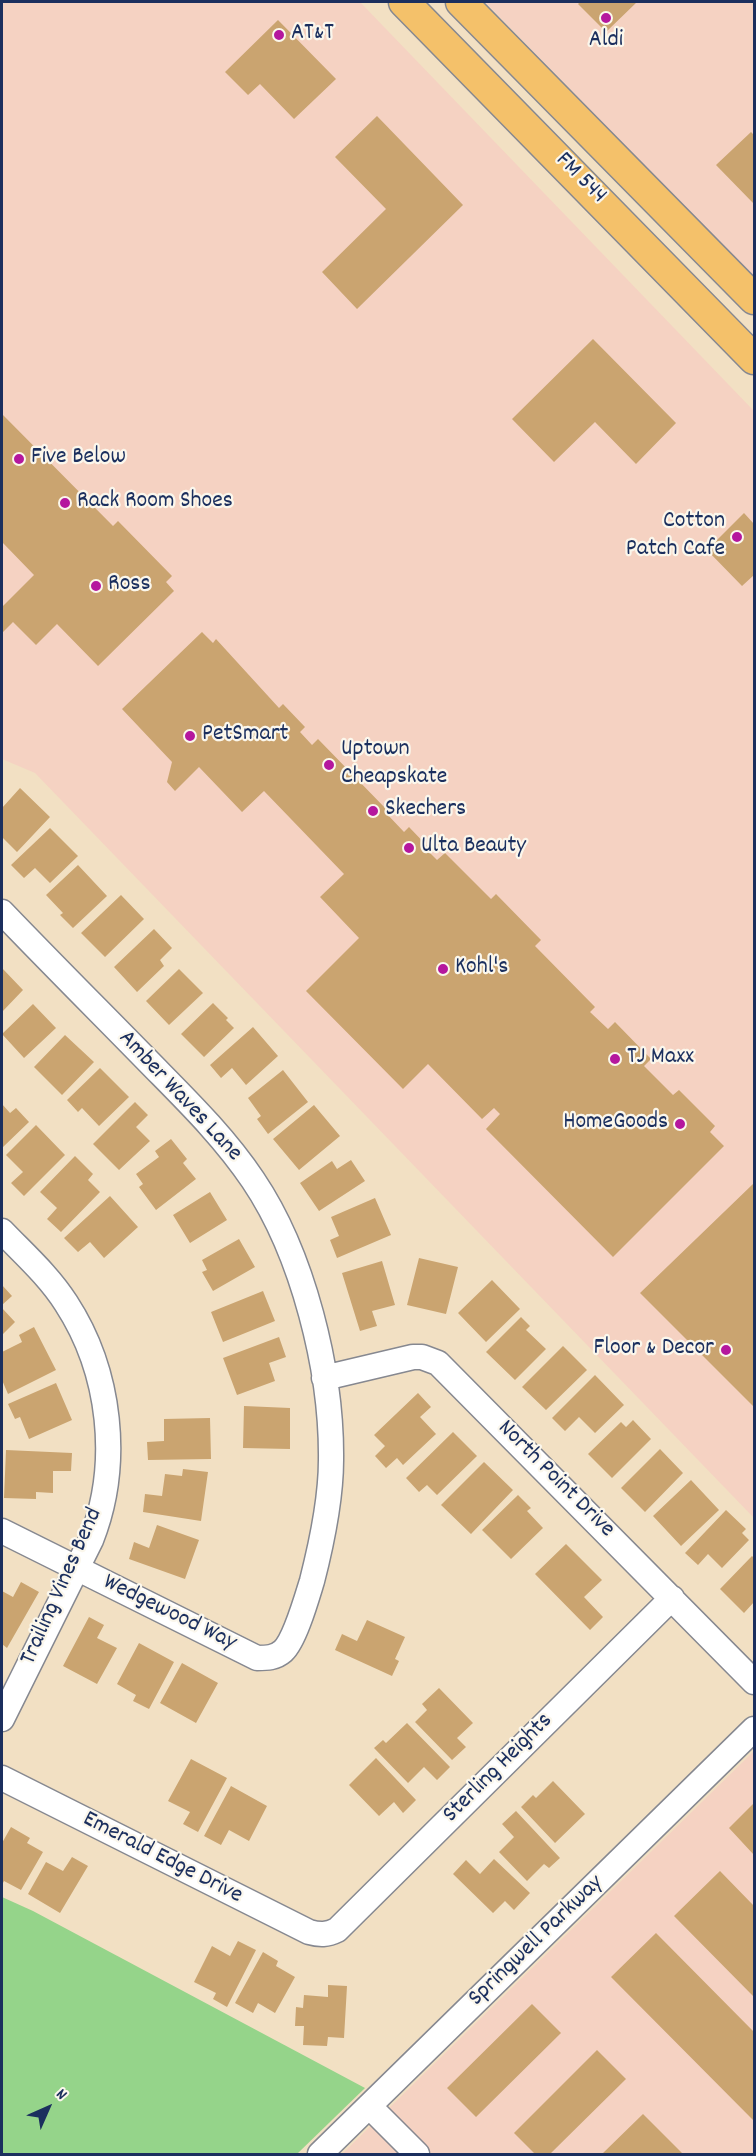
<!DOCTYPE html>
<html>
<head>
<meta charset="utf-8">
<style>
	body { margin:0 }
	#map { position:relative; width:756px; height:2156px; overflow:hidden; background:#f2e0c3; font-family:Dekko,sans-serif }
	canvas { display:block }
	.frame { position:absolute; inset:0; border:3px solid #1b2f5e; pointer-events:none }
	.north { position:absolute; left:18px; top:2078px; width:60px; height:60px; -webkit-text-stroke:4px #fbf7ec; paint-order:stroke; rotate:45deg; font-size:16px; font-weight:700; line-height:24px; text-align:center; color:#1b2f5e }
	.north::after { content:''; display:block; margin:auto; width:21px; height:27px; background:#1b2f5e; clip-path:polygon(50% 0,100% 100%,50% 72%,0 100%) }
</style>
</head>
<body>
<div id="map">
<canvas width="756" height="2156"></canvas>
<div class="frame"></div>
<div class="north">N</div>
</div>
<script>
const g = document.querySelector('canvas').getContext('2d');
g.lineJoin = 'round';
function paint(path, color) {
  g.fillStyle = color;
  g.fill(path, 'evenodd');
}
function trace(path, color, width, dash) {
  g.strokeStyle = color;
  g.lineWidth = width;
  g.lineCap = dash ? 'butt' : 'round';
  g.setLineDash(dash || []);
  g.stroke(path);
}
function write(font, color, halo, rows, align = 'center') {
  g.font = font + ' Dekko,sans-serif';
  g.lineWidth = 4.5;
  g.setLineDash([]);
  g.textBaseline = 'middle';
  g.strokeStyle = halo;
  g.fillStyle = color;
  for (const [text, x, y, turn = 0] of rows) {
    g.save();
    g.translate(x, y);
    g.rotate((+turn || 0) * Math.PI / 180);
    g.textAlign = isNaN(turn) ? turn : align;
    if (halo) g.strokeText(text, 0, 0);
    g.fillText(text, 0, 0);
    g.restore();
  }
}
paint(new Path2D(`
	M2,2H360L754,411V1518L35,773L2,759Z
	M485,2H754V277Z
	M754,1751V2154H342Z`), '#f5d2c2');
paint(new Path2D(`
	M2,1897L33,1911L365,2088L297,2154H2Z`), '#95d48a');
paint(new Path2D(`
	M580,2H637L606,32L578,4Z
	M278,20L336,79L294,119L260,84L248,95L225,72Z
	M377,116L463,205L357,309L322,272L386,209L335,157Z
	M751,132L754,135V204L716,165Z
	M593,339L676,423L636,464L595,422L554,462L512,419Z
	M2,414L113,526L118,521L172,576L166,582L174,591L98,666L57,624L36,645L13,622L2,633V607L34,575L2,542Z
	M744,513L754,524V575L742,586L707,550Z
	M202,632L213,643L216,639L279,708L283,704L305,727L300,732L312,745L318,739L388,811L386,813L404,832L409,827L431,850L429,852L437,860L445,853L491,899L496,894L541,940L535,946L595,1007L590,1012L608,1029L615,1022L651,1059L644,1066L673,1095L679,1090L715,1126L710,1132L724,1146L613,1257L486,1129L500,1114L494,1108L482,1119L428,1064L403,1089L306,991L359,938L320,897L344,874L264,791L242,812L199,767L175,791L167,782L172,762L122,709Z
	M20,788L50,817L17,852L2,837V808Z
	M50,828L78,856L50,883L35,868L24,878L11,865Z
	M78,865L107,896L73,928L60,915L63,913L46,895Z
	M121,895L144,919L105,957L81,933Z
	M154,929L172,948L160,960L164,966L137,992L114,967Z
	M2,968L23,990L2,1012Z
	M179,969L203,993L169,1025L146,1001Z
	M213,1003L228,1018L226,1020L234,1028L204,1057L181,1034Z
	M33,1004L56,1028L24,1058L2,1034Z
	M253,1027L278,1056L246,1085L232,1068L221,1078L210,1065Z
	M65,1035L94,1062L62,1095L34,1067Z
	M100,1068L129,1097L99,1126L82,1108L78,1112L67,1100Z
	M283,1070L308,1102L268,1134L257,1119L261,1116L248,1098Z
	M135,1102L148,1115L136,1127L150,1141L119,1170L93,1144Z
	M2,1104L10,1113L16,1108L29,1122L2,1148Z
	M314,1105L340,1136L299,1170L273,1139Z
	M36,1125L65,1155L24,1196L11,1183L23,1172L6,1155Z
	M171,1139L187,1159L183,1163L196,1179L156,1210L139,1187L143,1184L136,1174L159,1157L155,1151Z
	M75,1156L93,1174L88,1180L100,1192L61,1232L47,1219L57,1208L40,1192Z
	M351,1160L365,1181L319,1211L300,1183L332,1161L337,1169Z
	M753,1184L754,1185V1407L640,1293Z
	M210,1192L227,1220L190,1243L173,1215Z
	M110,1196L138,1227L104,1258L90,1242L78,1252L64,1238Z
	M375,1198L391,1235L337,1258L330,1240L339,1236L331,1217Z
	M239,1239L255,1267L213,1291L202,1272L207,1270L202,1260Z
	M419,1258L458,1267L446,1314L407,1305Z
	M382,1261L395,1305L372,1311L377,1326L360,1331L342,1273Z
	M492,1280L520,1309L486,1342L458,1313Z
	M2,1285L12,1296L2,1305Z
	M263,1291L275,1321L223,1342L211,1312Z
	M2,1308L15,1322L3,1334L2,1332Z
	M521,1317L530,1326L526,1330L546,1349L515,1380L486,1352Z
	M34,1327L56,1370L8,1394L2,1380V1352L22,1342L19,1335Z
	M279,1337L286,1357L269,1363L275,1381L237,1395L223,1358Z
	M563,1346L587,1370L546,1410L522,1387Z
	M595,1375L624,1405L595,1433L579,1417L565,1431L552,1418Z
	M56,1383L72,1420L29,1439L20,1417L15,1419L8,1404Z
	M418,1393L431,1407L420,1417L436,1434L403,1465L397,1458L386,1468L375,1456L385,1446L374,1435Z
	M244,1406L290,1408V1449L243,1448Z
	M210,1418L211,1459L148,1460L147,1442L164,1441V1419Z
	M633,1420L651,1439L612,1478L588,1454L621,1422L626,1427Z
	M453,1432L477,1456L437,1495L427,1485L419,1492L406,1478Z
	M660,1449L683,1473L645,1512L621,1488Z
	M6,1450L72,1453L71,1471H53V1493L36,1492V1499L4,1498Z
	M484,1462L513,1490L471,1534L441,1505Z
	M183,1469L208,1472L201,1521L143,1512L145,1494L162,1496L165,1474L182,1476Z
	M691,1480L719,1510L681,1546L653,1516Z
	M518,1495L531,1508L527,1511L543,1528L511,1559L482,1530Z
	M726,1510L746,1529L742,1533L749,1540L722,1568L708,1554L698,1565L685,1553Z
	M157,1525L199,1540L185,1579L129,1559L134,1542L149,1548Z
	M566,1544L602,1580L584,1597L603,1617L590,1630L535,1574Z
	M752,1556L754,1558V1602L744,1613L720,1589Z
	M21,1582L39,1592L7,1648L2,1644V1591L13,1597Z
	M89,1617L104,1625L97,1638L117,1648L97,1684L63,1666Z
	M367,1620L405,1637L395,1659L399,1661L392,1676L335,1650L342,1634L357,1641Z
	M139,1643L174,1662L149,1709L133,1701L136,1695L117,1684Z
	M182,1663L218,1683L196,1723L160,1703Z
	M439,1688L473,1723L457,1738L466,1747L452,1760L415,1722L427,1710L422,1704Z
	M407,1723L450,1767L437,1780L424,1767L408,1783L374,1748L383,1740L386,1743Z
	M376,1758L416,1800L403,1813L394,1802L379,1816L349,1785Z
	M191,1759L227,1778L198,1832L183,1824L190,1812L168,1801Z
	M553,1781L585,1814L555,1843L521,1807L533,1795L536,1798Z
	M231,1786L267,1806L249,1841L229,1830L221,1845L204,1836Z
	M754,1803V1855L729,1828Z
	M516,1811L560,1858L549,1868L544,1864L527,1881L499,1852L514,1837L502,1824Z
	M11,1827L30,1838L27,1843L43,1852L21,1890L4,1881L2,1885V1843Z
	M72,1857L88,1866L60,1913L28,1894L46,1862L63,1871Z
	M494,1859L530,1893L514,1910L505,1901L493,1913L453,1874L466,1860L480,1874Z
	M720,1871L754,1906V1997L674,1916Z
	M656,1933L754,2032V2118L753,2120L611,1977Z
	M238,1941L256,1950L227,2007L213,1999L216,1993L194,1982L212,1946L230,1956Z
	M263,1952L278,1961L276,1966L295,1977L275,2013L258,2003L253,2013L235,2003Z
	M328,1985L347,1986L344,2038L328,2037L327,2046L303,2045L304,2026H295L296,2007L303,2008L304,1995L328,1997Z
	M532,2004L561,2033L476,2117L447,2088Z
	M597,2050L626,2079L550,2154H535L514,2133Z
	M643,2114L683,2154H602Z`), '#caa470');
const minor = new Path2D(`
	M2,912C49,961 97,1009 145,1058C183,1097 222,1134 253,1180C303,1254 332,1370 331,1460C331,1500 322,1542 312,1581C307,1597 295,1640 283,1651C275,1658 267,1658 257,1658L2,1531
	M2,1231C24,1254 49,1276 66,1303C111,1372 121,1464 91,1540L2,1719
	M324,1378L413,1357H422L438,1363L754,1682
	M2,1778L309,1932C320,1935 327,1935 337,1930L672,1598
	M369,2106L417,2154
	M320,2154L754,1729`);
const major = new Path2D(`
	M404,2L754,359
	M461,2L754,299`);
trace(minor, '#868890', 27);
trace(major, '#868890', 33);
trace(minor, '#fff', 24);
trace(major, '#f4c16a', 30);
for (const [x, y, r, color] of [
	[606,18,6,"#b5179e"],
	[279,35,6,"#b5179e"],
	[19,459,6,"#b5179e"],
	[65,503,6,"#b5179e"],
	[737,537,6,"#b5179e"],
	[96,586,6,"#b5179e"],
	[190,736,6,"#b5179e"],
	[329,765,6,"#b5179e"],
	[373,811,6,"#b5179e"],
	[409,848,6,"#b5179e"],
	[443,969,6,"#b5179e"],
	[615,1059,6,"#b5179e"],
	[680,1124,6,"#b5179e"],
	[726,1350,6,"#b5179e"]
]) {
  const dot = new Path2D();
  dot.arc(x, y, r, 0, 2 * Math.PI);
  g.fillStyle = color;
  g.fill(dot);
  trace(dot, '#fbf7ec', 2);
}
write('24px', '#1b2f5e', '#fbf7ec', [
	["AT&T",291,35],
	["Aldi",606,42,"center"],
	["Five Below",31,459],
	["Rack Room Shoes",77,503],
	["Cotton",725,523,"right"],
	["Patch Cafe",725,551,"right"],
	["Ross",108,586],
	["PetSmart",202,736],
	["Uptown",341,751],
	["Cheapskate",341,779],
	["Skechers",385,811],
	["Ulta Beauty",421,848],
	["Kohl's",455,969],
	["TJ Maxx",627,1059],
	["HomeGoods",668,1124,"right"],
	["Floor & Decor",714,1350,"right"]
], 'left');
write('24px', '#1b2f5e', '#fbf7ec', [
	["FM 544",580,179,45],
	["Amber Waves Lane",179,1097,47],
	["North Point Drive",555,1480,45],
	["Trailing Vines Bend",63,1587,-66],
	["Wedgewood Way",169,1614,26],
	["Sterling Heights",499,1769,-45],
	["Emerald Edge Drive",162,1859,27],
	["Springwell Parkway",537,1942,-44]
]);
</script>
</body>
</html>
